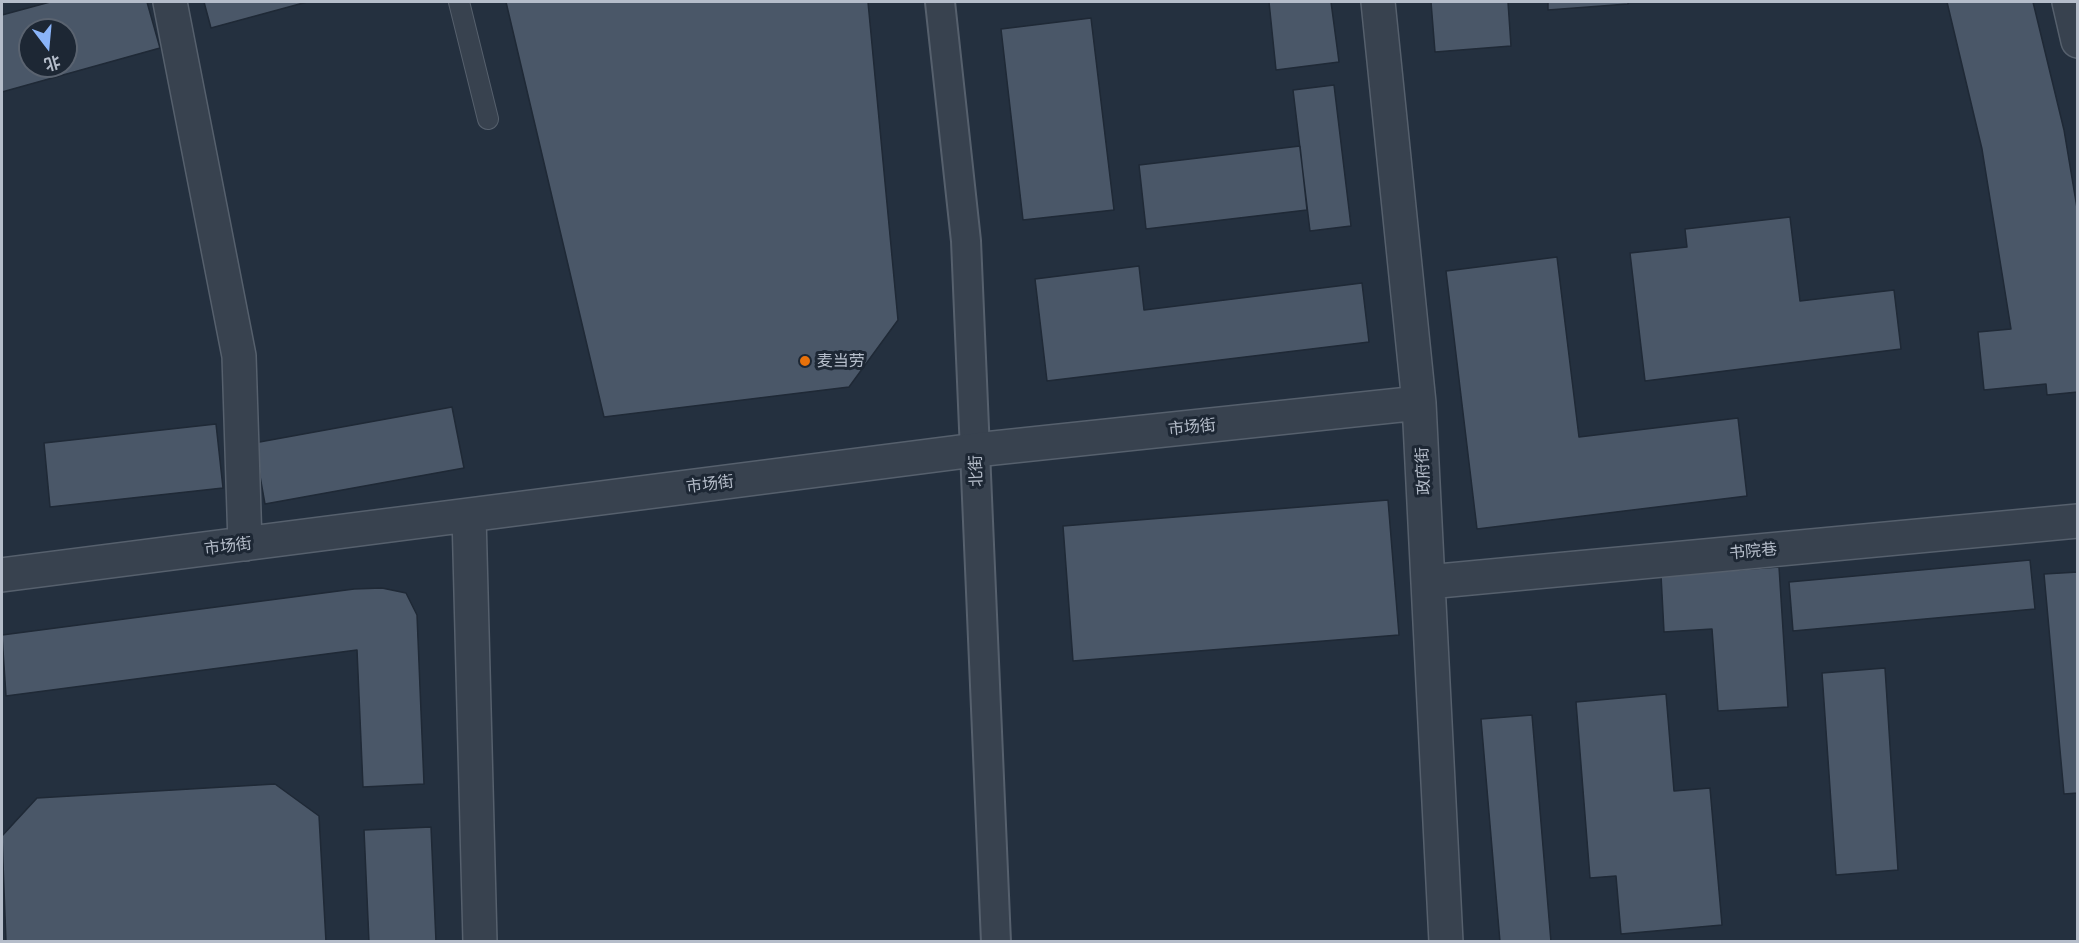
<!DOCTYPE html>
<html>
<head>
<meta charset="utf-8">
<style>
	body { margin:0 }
	#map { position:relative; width:2079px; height:943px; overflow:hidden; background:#24303f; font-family:"Exo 2","Noto Sans SC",sans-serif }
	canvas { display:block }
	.frame { position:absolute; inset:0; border:3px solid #b5bdca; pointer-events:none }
	.north { position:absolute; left:18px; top:18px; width:60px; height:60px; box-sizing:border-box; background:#1d2734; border:2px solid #5a6370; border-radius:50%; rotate:164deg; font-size:16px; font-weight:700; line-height:24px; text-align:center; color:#b5bdca }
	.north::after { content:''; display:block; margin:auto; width:21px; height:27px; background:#8ab4f9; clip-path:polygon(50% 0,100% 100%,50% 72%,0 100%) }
</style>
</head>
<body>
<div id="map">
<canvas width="2079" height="943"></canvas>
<div class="frame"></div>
<div class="north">北</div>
</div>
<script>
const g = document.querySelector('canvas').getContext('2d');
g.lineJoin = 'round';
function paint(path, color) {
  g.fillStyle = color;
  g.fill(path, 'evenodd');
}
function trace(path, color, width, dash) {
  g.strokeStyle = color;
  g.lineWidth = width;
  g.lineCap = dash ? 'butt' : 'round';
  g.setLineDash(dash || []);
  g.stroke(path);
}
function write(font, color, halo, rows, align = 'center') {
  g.font = font + ' "Exo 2","Noto Sans SC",sans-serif';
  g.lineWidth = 6;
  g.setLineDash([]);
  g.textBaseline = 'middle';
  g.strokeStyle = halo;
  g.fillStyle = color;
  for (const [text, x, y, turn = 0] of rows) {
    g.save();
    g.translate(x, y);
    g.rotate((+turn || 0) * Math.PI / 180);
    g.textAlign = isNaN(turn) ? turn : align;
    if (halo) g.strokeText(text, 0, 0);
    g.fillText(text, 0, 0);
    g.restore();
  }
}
const building = new Path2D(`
	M50,2H147L160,48L2,92V15ZM30,30H66V66H30Z
	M204,2H307L211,28Z
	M506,2H868L898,320L849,387L604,417Z
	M1269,2H1331L1339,62L1276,70Z
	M1431,2H1508L1511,46L1435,52Z
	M1548,2H1628V4L1548,10Z
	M1947,2H2033L2064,130L2078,214V392L2047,395L2046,384L1984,390L1978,332L2011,329L1982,149Z
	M1091,18L1114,210L1023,220L1001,29Z
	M1334,85L1351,226L1310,231L1293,90Z
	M1300,146L1307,210L1146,229L1139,165Z
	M1790,217L1800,301L1894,290L1901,349L1645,381L1630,253L1687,247L1685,229Z
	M1557,257L1579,437L1738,418L1747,496L1477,529L1446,271Z
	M1139,266L1144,310L1362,283L1369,342L1047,381L1035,279Z
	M452,407L464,468L265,504L254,443Z
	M216,424L223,488L50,507L44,443Z
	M1388,500L1399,635L1073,661L1063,526Z
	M2030,560L2035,609L1793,631L1789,582Z
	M1779,567L1788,707L1718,711L1712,629L1664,632L1661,575Z
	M2078,572V793L2064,794L2044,574Z
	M382,588L406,593L417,615L424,784L363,787L357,650L6,696L2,635L354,589Z
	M1885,668L1898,870L1836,875L1822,673Z
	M1666,694L1674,791L1710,788L1722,925L1621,934L1616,876L1590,878L1576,702Z
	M1532,715L1551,942H1500L1481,719Z
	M275,784L319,816L326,942H6L2,836L37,798Z
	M431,827L436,942H369L364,830Z`);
paint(building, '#4a5768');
trace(building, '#1f2936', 1.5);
const service = new Path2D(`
	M459,2L488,119`);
const pedestrian = new Path2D(`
	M940,2L966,241L996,942`);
const minor = new Path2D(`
	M170,2L239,356L245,544
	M1378,2L1419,403L1446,942
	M2069,2L2078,41
	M469,515L480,942
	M2,575L975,450L1419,403
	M1428,582L2078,521`);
trace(service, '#56606d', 22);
trace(pedestrian, '#56606d', 32);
trace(minor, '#56606d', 36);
trace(service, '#38424f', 20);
trace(pedestrian, '#38424f', 28);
trace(minor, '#38424f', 33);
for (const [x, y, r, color] of [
	[805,361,6,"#e8710a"]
]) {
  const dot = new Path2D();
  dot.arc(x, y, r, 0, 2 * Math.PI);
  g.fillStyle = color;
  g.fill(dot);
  trace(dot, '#1d2734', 2);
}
write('16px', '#b5bdca', '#1d2734', [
	["麦当劳",817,361]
], 'left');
write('16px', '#b5bdca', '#1d2734', [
	["市场街",1192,427,-6],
	["北街",976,471,-92],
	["政府街",1423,471,-93],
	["市场街",710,484,-7],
	["市场街",228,546,-7],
	["书院巷",1753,551,-5]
]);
</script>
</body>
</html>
